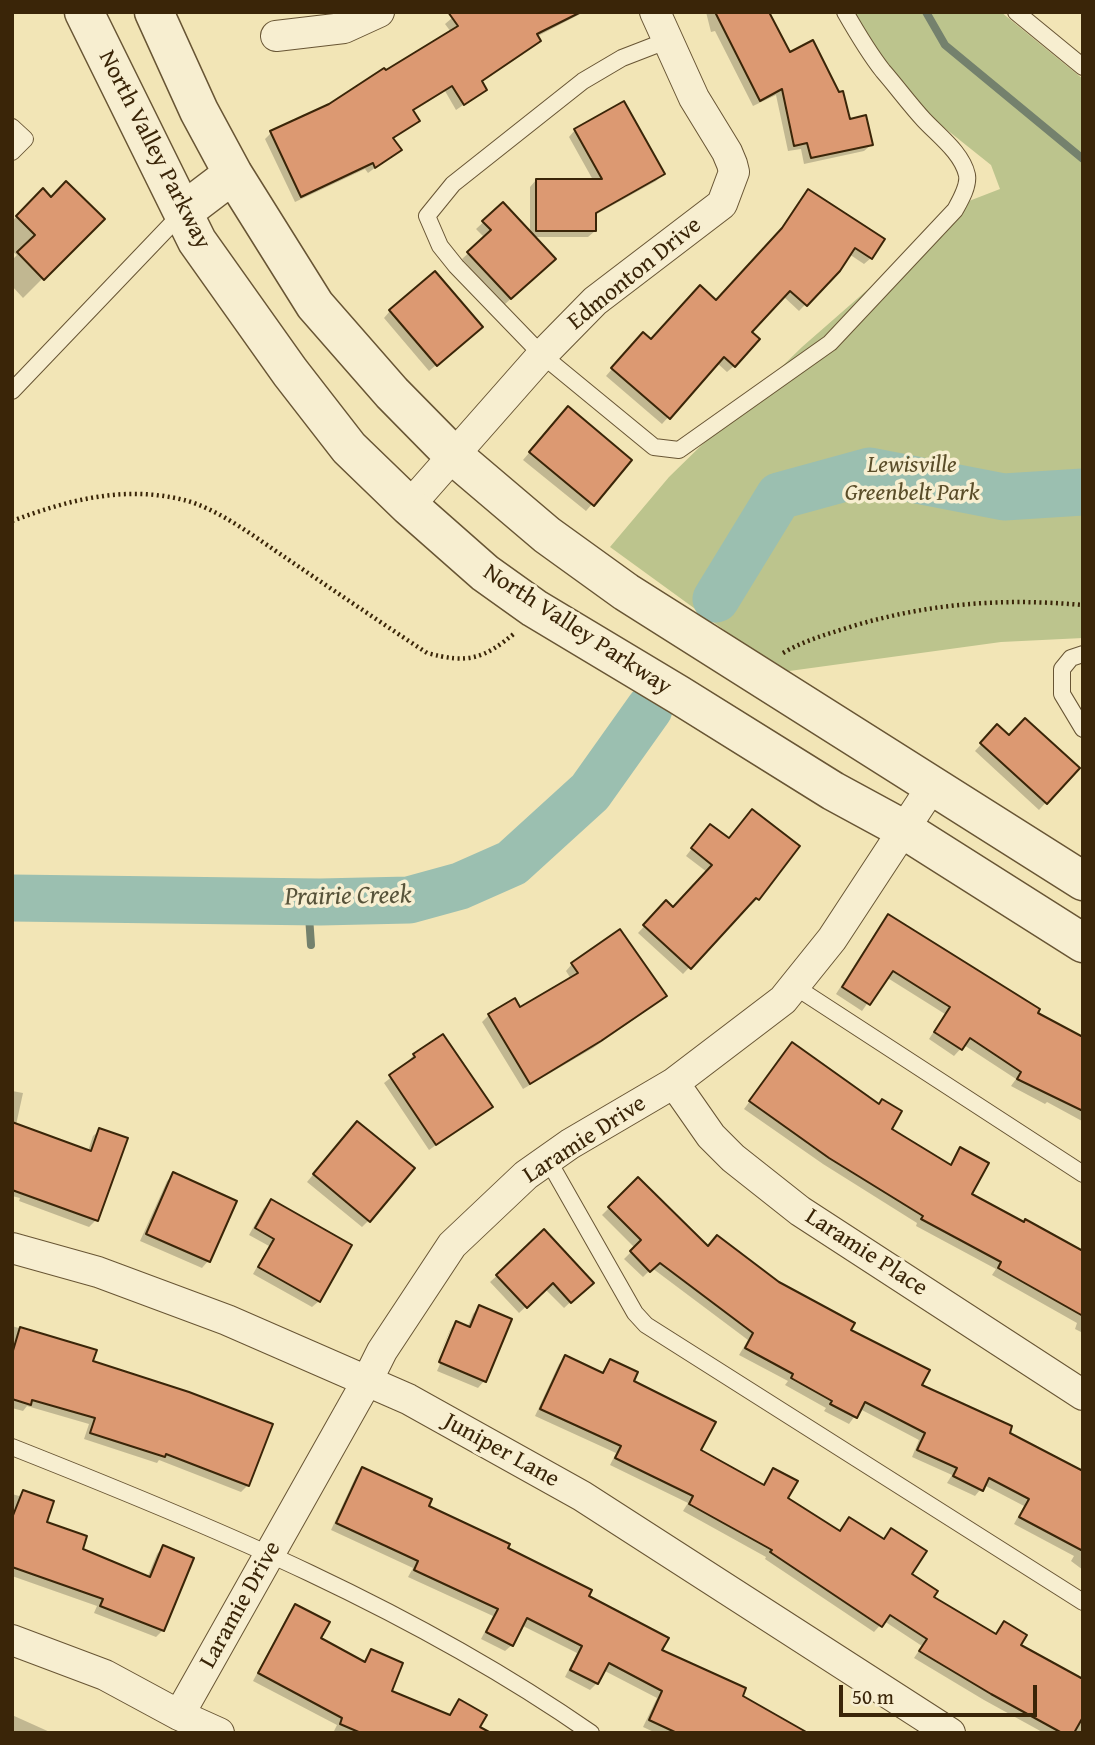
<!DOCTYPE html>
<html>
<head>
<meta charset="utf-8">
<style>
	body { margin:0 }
	#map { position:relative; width:1095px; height:1745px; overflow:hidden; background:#f2e5b6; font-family:"Gentium Book Plus",serif }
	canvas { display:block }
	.frame { position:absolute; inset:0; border:14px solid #3a2508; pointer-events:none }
	.scale { position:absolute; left:839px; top:1685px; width:198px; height:32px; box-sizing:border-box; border:4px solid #3a2508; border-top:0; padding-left:9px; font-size:21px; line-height:24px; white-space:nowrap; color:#3a2508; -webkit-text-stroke:5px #f7eed0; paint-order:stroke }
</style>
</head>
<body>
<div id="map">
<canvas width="1095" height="1745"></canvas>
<div class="frame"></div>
<div class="scale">50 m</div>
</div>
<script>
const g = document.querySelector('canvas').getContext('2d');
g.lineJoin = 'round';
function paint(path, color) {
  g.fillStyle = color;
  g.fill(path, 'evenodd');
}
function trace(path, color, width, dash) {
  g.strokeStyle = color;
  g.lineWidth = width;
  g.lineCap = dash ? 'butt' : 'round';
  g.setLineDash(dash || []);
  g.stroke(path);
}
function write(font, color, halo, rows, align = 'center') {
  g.font = font + ' "Gentium Book Plus",serif';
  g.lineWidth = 7;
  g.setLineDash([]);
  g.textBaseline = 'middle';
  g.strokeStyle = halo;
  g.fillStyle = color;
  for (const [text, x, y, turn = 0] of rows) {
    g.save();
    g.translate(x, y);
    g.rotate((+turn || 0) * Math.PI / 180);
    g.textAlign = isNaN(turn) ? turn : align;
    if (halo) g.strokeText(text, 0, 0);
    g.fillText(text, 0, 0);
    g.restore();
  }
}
paint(new Path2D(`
	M845,12H1001L1083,79V638L1001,642L782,672L610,547L669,477L802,347L969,201L1000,189L991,165L892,86Z`), '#bcc48d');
paint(new Path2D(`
	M459,12H584L536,37L539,41L532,47L480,82L485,90L456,110L445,91L412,112L418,121L392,140L399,150L368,173L365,169L295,202L265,139L271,133L330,106L451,32L445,24Z
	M706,12H776L769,15L789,54L871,145L864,151L804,164L801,149L788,151L776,95L753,106L715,31L711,32Z
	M575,130L663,174L656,181L595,215V231L588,237H533L547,266L504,305L462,259L485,238L476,229L503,204L530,234V187L536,180H593L569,137Z
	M43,191L51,199L102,219L23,298L12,286V260L17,255L12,251V221Z
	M802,198L871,258L864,264L849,254L839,270L799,311L783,296L750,332L734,366L727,372L717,363L662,424L606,376L636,341H650L716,302L776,237Z
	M390,311L474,333L429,371L384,318Z
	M561,415L630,460L586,511L523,460Z
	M997,727L1009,737L1077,768L1039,810L975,751Z
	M704,833L729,840L798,846L757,899L751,905L749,904L683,974L638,933L666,903L673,909L707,872L686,856Z
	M888,916L1035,1014L1083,1039L1082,1121L1047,1102L1045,1104L1011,1086L1016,1079L964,1045L954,1056L929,1039L945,1014L886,977L862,1011L836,994L882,922Z
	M572,964L658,1002L593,1048L523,1089L482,1022L489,1015L520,1010L571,979L566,971Z
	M443,1036L491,1107L429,1150L384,1083L408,1064L407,1062L414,1055Z
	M792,1044L889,1129L949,1166L961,1150L970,1195L1083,1253V1333L1075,1329L1077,1323L992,1275L996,1269L916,1226L917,1223L823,1164L744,1109Z
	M12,1091L23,1093L16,1125L88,1151L93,1136L100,1130L96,1220L89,1227L19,1201L20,1198L12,1196Z
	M350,1130L369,1220L362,1227L307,1182Z
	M173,1175L235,1202L208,1261L202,1268L140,1241L167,1181Z
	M638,1179L707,1248L779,1283L849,1331L920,1386L1083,1473V1570L1071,1561L1074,1556L1014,1524L1024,1506L984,1485L975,1496L947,1483L952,1475L912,1457L919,1440L860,1409L849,1424L824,1411L826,1408L785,1385L788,1381L739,1355L748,1340L652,1268L643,1277L624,1259L635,1248L602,1215Z
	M271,1201L319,1301L312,1307L253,1274L269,1246L249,1235L264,1208Z
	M544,1232L591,1283L564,1308L545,1289L519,1313L490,1282Z
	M479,1307L484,1381L478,1388L437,1371L455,1329H451L433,1369L450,1330L456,1323L467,1328L473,1314Z
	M12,1326L95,1351L91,1363L248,1485L241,1492L159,1460L157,1463L84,1439L89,1424L27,1406L23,1411L12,1408Z
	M565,1357L601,1374L610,1361L699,1451L762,1486L774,1470L786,1498L839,1532L850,1519L882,1540L891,1530L909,1575L931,1598L994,1635L1004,1623L1018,1645L1083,1681V1733H1044L984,1700L914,1658L922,1646L884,1621L874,1632L765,1559L766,1557L683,1511L688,1503L610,1465L616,1453L535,1416L559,1364Z
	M362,1469L427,1507L506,1549L586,1597L660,1651L804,1733H656L643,1727L657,1698L603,1670L597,1683L590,1690L565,1677L577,1653L521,1625L512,1645L505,1651L481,1639L493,1616L408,1577L413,1568L331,1530L356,1476Z
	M23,1492L44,1523L80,1550L147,1578L157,1554L163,1547V1630L156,1637L94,1613L97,1606L12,1576V1494L19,1496Z
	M296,1606L319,1639L363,1662L371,1651L389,1692L448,1716L460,1702L475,1733H338L334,1731L337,1725L253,1681L289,1613Z
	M12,1715L52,1733H12Z`), '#0003');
trace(new Path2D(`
	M926,12L945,45L1083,159
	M311,901L309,916L311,945`), '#74816d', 8);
trace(new Path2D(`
	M716,599L779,496L870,471L1004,497L1083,492
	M12,898L320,902L409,900L460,886L512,863L590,792L649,709`), '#9bbfb0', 47);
const building = new Path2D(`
	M448,12H581L537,34L541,41L482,81L487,90L464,105L452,86L413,110L420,121L393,138L402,150L375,168L373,163L301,197L270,131L329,104L384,68L386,70L458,26Z
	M715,12H769L790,52L813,40L839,92L843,91L850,119L866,115L873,145L811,158L807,143L794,146L782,89L760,101Z
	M624,101L665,174L596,213V231H536V179H602L574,129Z
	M66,181L105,219L44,280L17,252L35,235L16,216L43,188L51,197Z
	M808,189L885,239L872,259L855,248L840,271L807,306L790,291L752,332L760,339L735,367L724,357L670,419L611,368L643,332L651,339L700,285L716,300L782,228Z
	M503,202L556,259L511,299L467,252L491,230L482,221Z
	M435,271L483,327L437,366L389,310Z
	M568,406L632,460L594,506L529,452Z
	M1025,718L1080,768L1047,804L980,743L997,724L1009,735Z
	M752,809L800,846L759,900L756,898L691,969L643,925L666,900L673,907L712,865L691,848L710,824L729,838Z
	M888,914L1040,1009L1038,1013L1083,1037V1111L1017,1079L1021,1072L970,1038L962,1050L934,1032L950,1007L893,971L870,1005L842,987Z
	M620,929L667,996L601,1041L530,1084L488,1014L515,998L520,1007L578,973L571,963Z
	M443,1034L493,1107L436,1145L389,1075L415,1057L413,1054Z
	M792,1042L879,1104L882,1099L902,1111L892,1129L951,1165L960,1147L989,1163L972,1194L1024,1222L1025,1219L1083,1251V1316L998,1268L1001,1262L921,1219L923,1216L829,1158L749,1101Z
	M357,1121L415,1168L370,1222L313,1174Z
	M12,1122L91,1151L99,1128L128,1138L98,1221L12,1190Z
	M173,1172L237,1201L210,1262L146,1234Z
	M638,1177L708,1246L717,1235L779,1282L855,1323L851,1330L930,1370L922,1385L1012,1426L1010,1433L1083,1471V1551L1019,1517L1029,1499L989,1478L983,1491L953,1476L957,1468L917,1450L925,1433L865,1402L857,1418L830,1404L832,1401L791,1378L793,1374L745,1348L753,1333L660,1263L650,1272L630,1251L641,1240L608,1207Z
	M271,1199L352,1245L320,1302L258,1267L274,1239L255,1228Z
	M544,1229L594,1283L571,1303L553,1283L527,1308L496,1275Z
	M479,1305L512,1319L486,1382L439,1362L456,1321L470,1327Z
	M20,1327L97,1350L93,1361L189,1392L273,1424L249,1486L166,1454L165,1457L90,1433L95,1418L32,1400L31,1405L12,1399V1354Z
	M565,1355L603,1373L610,1359L638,1372L634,1381L716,1422L701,1450L764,1485L773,1468L798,1481L788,1498L840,1531L849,1517L884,1539L891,1528L927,1551L912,1574L938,1591L934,1597L996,1634L1004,1621L1027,1635L1021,1645L1083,1679V1717L1074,1733H1062L991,1694L919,1651L927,1639L890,1615L882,1627L770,1552L772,1550L689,1504L693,1496L615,1458L621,1446L540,1409Z
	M362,1467L432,1499L429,1506L510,1544L508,1548L592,1590L589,1596L669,1638L662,1650L746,1688L743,1696L808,1733H677L649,1720L662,1691L609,1663L598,1684L570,1670L582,1646L527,1618L513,1646L486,1632L498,1609L414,1570L418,1561L336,1523Z
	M23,1490L54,1501L47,1522L87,1536L83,1549L150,1577L163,1545L194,1558L164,1631L100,1606L103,1599L12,1567V1518Z
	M295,1604L330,1622L321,1638L365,1662L371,1649L403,1663L392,1691L450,1715L459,1699L487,1715L480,1727L491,1733H361L340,1724L342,1718L258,1673Z`);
paint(building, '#dc9972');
trace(building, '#3a2508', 2);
const service = new Path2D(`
	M1016,12L1083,67
	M666,41L622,58L583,81L453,184L427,216L440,246L456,266L542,355L654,447L679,450L830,343L955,210C960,201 969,186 967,175C962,153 939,136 924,120C910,105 897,87 883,71C868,52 857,33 845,12
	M12,127L25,139L12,152
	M12,391L183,212
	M1083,654L1071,658L1062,669V694L1083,729
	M794,986L1083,1174
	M548,1160L635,1313L646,1325L1083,1602
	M12,1447C212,1526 413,1609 591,1733`);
const minor = new Path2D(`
	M276,36L344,28L379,12
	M409,506L542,355L595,301L722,204L734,172L732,164L727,152L694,98L655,12
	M674,1083L711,1136L733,1158L800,1211L1083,1395
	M12,1248L98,1272L227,1320L408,1399L582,1496L950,1733
	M12,1640L105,1675L179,1715L219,1733
	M179,1715L367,1381L382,1351L452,1245L526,1175L570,1144L674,1083L783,1000L832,939L933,785`);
const tertiary = new Path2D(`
	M84,12L197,241L290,372L349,448L409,506L485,573L534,608L679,695L833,791L903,829L1083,943
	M154,12L199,111L233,174L315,305L392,393L454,456L547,535L626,592L1083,881
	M183,212L233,174`);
trace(service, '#685534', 18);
trace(minor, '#685534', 32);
trace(tertiary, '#685534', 41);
trace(new Path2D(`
	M12,521C68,500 124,485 184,500C217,508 258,539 286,558C333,590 380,622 427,653C468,664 484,659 516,632
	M783,653C805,640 828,634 853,626C931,603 1002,598 1083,605`), '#3a2508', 4.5, [2, 3.5]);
trace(service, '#f7eed0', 16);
trace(minor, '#f7eed0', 30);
trace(tertiary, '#f7eed0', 38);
write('24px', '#3a2508', '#f7eed0', [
	["North Valley Parkway",154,150,63],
	["Edmonton Drive",635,274,-39],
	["North Valley Parkway",577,630,33],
	["Laramie Drive",585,1140,-33],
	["Laramie Place",866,1253,33],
	["Juniper Lane",501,1451,29],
	["Laramie Drive",241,1605,-61]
]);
write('italic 24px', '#5a4d29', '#f7eed0', [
	["Lewisville",912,466],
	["Greenbelt Park",912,494]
]);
write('italic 26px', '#57533a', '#f7eed0', [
	["Prairie Creek",348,897,-1]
]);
</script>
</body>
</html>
